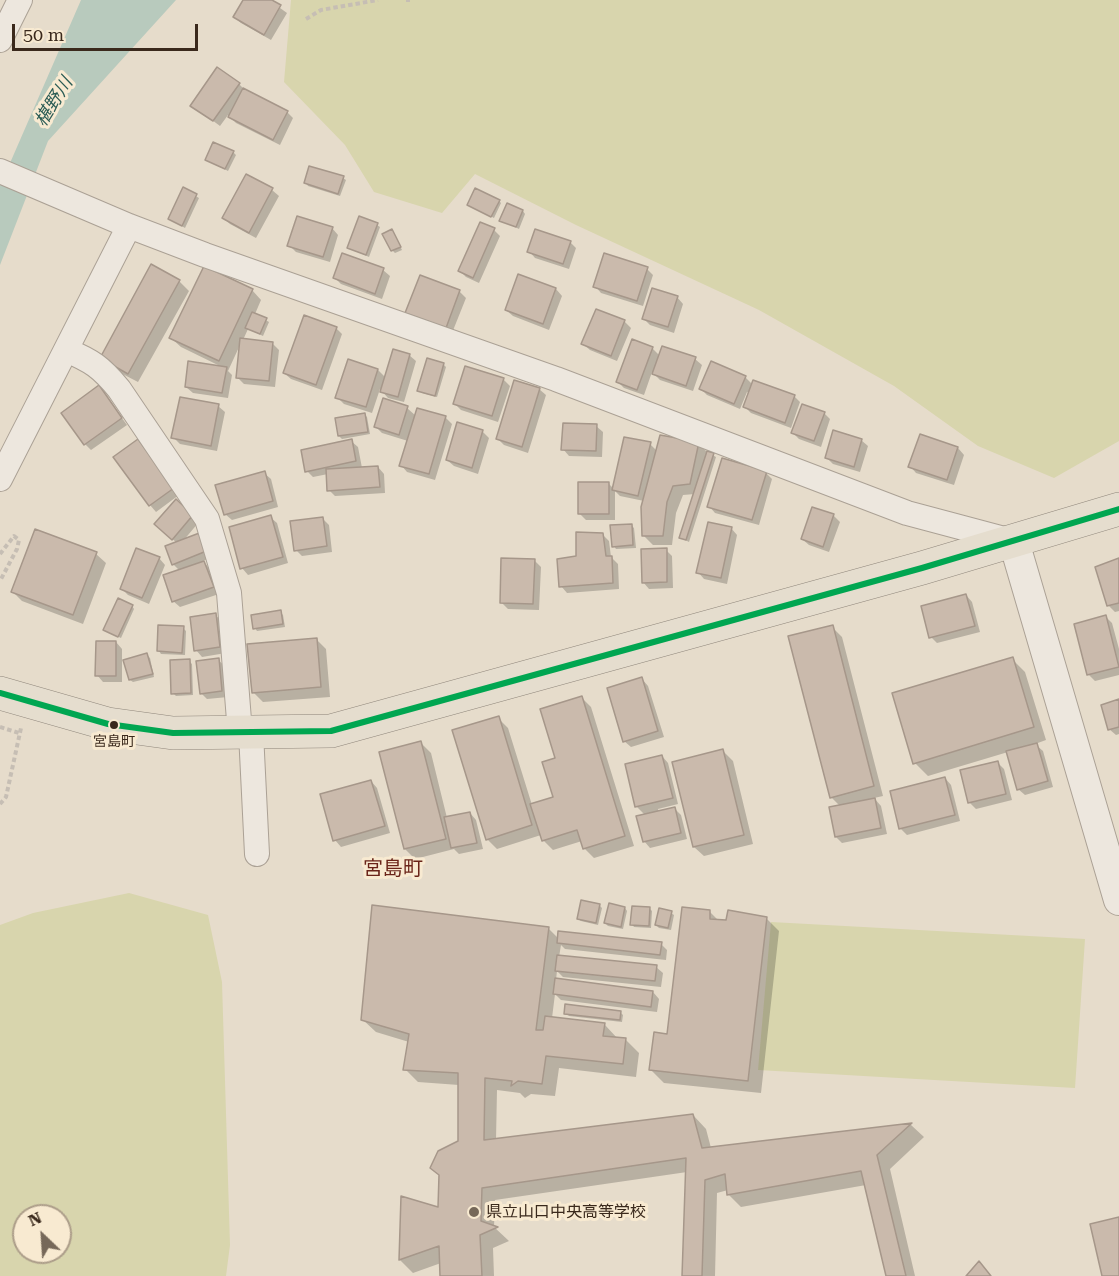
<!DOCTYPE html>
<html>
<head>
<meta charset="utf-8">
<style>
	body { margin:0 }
	#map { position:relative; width:1119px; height:1276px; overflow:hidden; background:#e6dccb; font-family:"Roboto Serif",serif }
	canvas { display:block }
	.north { position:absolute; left:12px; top:1204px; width:60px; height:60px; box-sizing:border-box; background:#f8ead1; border:2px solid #ac9d89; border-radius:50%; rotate:335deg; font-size:16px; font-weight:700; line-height:24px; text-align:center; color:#3a291c }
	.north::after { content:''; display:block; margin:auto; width:21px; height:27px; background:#766859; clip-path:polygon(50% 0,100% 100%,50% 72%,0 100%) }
	.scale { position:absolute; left:12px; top:24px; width:186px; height:27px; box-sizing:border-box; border:3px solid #3a291c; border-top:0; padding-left:8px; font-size:18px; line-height:21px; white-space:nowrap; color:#3a291c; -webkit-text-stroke:4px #f8ead1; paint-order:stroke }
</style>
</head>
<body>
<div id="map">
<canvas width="1119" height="1276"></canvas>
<div class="north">N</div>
<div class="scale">50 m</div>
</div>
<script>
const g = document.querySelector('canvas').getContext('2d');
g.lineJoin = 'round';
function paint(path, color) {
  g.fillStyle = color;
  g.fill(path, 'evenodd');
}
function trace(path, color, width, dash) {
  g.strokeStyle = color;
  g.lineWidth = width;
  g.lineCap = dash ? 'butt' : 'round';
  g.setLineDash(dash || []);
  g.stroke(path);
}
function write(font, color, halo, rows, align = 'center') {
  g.font = font + ' "Roboto Serif","Noto Sans JP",serif';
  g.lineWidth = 6;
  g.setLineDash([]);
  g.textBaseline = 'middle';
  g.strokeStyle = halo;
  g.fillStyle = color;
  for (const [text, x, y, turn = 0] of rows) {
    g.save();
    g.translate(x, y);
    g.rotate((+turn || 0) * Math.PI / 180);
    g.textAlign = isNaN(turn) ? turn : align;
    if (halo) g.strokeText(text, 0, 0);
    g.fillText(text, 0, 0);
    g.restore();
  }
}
paint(new Path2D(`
	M291,0H1119V441L1054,478L978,446L894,386L759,310L576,225L475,174L442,213L374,192L345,145L284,82Z
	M129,893L208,915L222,982L230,1245L226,1276H0V925L33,913ZM24,1216H60V1252H24Z
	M771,922L1085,939L1075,1088L758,1070Z`), '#d8d5ad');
paint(new Path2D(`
	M81,0H176L48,141L0,265V186Z`), '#b8cabd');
paint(new Path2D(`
	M244,0H269L287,13L271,40L241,23L234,17Z
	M239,84L246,91L287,112L293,118L280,145L236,123L228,115L220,126L192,105Z
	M233,152L236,155L228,171L207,160Z
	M247,176L272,190L279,196L256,238L230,224L224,218Z
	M343,178L346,180L340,196L308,186L306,183Z
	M183,189L199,198L185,228L170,219Z
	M499,201L501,203L494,218L469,205Z
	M523,211L525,214L519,229L501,220Z
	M377,225L380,227L369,257L349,248Z
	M332,228L338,235L330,262L296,252L289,245Z
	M494,230L500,236L479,283L466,277L460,271Z
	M392,231L402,250L395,253L392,250Z
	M570,242L576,248L569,269L535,258L529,251Z
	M647,269L653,275L643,306L601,293L595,286Z
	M383,270L390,276L382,299L341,284L335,278Z
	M519,276L556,289L562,296L549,330L513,316L506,310Z
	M179,281L189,291L138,382L111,368Z
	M252,290L261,300L255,314L269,322L263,336L248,329L243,340L272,343L279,350L275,387L244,384L237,377L240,345L228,371L232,375L228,398L193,393L186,387L222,367L181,347L171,338Z
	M459,291L466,298L452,333L413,319Z
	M677,297L683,304L674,333L650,325L644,319Z
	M624,321L631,328L617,361L590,350L583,344Z
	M336,328L342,334L322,390L291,379L284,373Z
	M663,347L695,359L702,365L693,391L660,380L652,372L644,395L624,388L618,382L652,348L660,356Z
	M409,355L416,361L404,402L388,398L380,389L372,413L344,404L337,397L378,370L386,378Z
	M443,364L446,367L437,397L422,393L419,390Z
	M745,377L753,385L794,396L800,402L791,428L751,413L745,407L750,393L747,392L740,409L707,395L701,389Z
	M503,379L510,386L498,422L461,410L454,403Z
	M99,387L127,425L91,450L85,444Z
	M539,389L546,395L528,453L504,445L498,439Z
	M218,406L225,412L217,451L180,444L173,437Z
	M407,408L416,416L418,410L446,418L452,424L435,480L407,472L401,465L408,441L382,433L376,427Z
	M824,413L830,419L821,447L799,439L793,433Z
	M365,415L367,417L370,434L342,439L339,436Z
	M596,426L603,432L602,457L569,456L563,449Z
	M482,431L489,438L478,474L454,466L447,460Z
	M920,436L958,448L964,455L954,485L916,473L910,466Z
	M861,440L868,446L860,472L833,464L827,458Z
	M138,441L179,495L156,512L150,505Z
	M351,441L358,447L362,468L378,467L384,474L385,493L335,496L329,490L328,474L313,477L307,471Z
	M650,444L657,451L699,444L707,452L716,457L689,542L681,538L695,494L683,495L676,513L672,545H653L643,535L644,501L620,496L615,491V520H586L579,513L609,484L614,489Z
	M264,473L271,479L278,507L232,520L225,514Z
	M766,473L772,479L759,525L715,513L709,506Z
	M176,502L199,522L183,541L214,556L203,561L210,569L219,594L180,607L173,601L180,571L173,564L177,543L162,530Z
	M813,509L834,516L840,522L829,552L809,545L802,539Z
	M270,517L277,523L288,563L248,575L242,568Z
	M322,518L329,525L332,552L302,556L296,550Z
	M631,525L634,528L636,548L616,549L614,546Z
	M731,528L737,535L727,584L704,579L698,572Z
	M602,534L609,541L611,557L618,564L619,589L567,593L561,586Z
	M666,550L672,556L673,588L649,589L643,582Z
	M96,554L106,563L83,624L22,601L12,591Z
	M159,558L165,565L149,604L128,595L121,588Z
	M534,560L541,567L539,610L508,609L501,602Z
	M1119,560V611L1115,612L1109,606Z
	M966,595L972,602L980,632L937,643L931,637Z
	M132,606L134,609L121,638L108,632Z
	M280,612L283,615L285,627L257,631L255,628Z
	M215,615L222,621L226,653L202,657L196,650Z
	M1106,617L1112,623L1119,649V675L1095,681L1089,675L1076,625Z
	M832,627L842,637L883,796L874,798L881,806L887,834L842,843L836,837L840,806L831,797Z
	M183,628L186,631L185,655L161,654L159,651Z
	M316,639L326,649L330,697L263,702L253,692Z
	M116,642L122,649V682H103L97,675Z
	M147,655L150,658L154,677L133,682L130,680Z
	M1012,659L1025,672L1046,740L1035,744L1043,751L1053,787L1025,795L1018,789L1008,752L928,776L915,763Z
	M218,660L225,666L228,697L207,699L201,693Z
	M189,661L192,664L193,695L176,696L173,693Z
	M642,679L648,686L664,737L631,747L624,741Z
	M582,698L591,707L634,846L594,858L584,848L582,841L553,850L543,840L541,835L497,849L487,839L498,718L508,728L532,805L555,798L557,759Z
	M1119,701V734L1116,735L1109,729Z
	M421,743L431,753L447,818L470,813L476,820L483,849L459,854L454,849L415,859L405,849Z
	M723,751L733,761L753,844L704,856L694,847Z
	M662,756L668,763L678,804L658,809L659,812L674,808L681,815L687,839L650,848L644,841L645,815L637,807Z
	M998,763L1004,769L1012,800L976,809L969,802Z
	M945,778L951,785L960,821L907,835L900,828Z
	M371,781L377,788L390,833L341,847L335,840Z
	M599,905L602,908L598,925L581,921L578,919Z
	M625,908L627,911L623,929L608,926L605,923Z
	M650,909L652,911L651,928L634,927L632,924Z
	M709,911L719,921L766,918L779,931L761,1093L664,1083L651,1070L668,1036Z
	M671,913L674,915L671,930L659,928L656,925Z
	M548,928L559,939L661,944L667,950L666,960L565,949L561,945L559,957L656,967L663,973L661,987L563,977L557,971L556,980L653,992L659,999L657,1012L561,1000L555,994L552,1018L605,1025L618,1039L626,1040L639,1053L636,1077L559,1068L555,1096L531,1094L525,1098L520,1093L497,1090L496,1140L693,1115L706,1129L711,1148L911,1125L924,1137L890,1169L915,1276H888L866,1185L741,1207L728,1194V1190L717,1193L715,1276H684L687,1172L495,1200L494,1227L509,1241L493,1248L494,1276H441V1263L413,1273L400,1260L403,1198L440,1209L459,1142V1085L418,1082L405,1069L409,1042L376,1032L362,1019Z
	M620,1012L623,1015L622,1022L569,1016L566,1013Z`), '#0003');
const building = new Path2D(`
	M243,0H272L281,5L264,35L233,17Z
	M217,67L240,83L213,121L190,106Z
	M243,88L288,111L273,140L228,117Z
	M213,142L234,151L225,169L205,160Z
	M309,166L344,176L338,194L304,183Z
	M246,174L273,188L249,233L222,218Z
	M183,187L197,194L182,226L168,219Z
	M475,188L500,200L491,217L467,205Z
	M507,203L523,210L516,227L499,221Z
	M297,216L333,227L323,257L287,246Z
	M359,216L378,223L366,255L347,248Z
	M480,222L495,228L473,278L458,271Z
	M392,229L401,247L391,251L382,234Z
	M535,229L571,241L563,264L527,252Z
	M342,253L384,268L375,294L333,278Z
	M604,253L648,267L637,301L593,287Z
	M151,264L180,280L128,374L100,358Z
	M204,266L253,289L219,361L169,338Z
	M518,274L556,288L543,324L505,310Z
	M420,275L460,290L446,328L405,313Z
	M652,288L678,296L668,327L642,319Z
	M596,309L625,320L611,356L581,344Z
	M252,312L267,318L260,334L245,328Z
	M304,315L337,327L316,385L283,373Z
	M240,338L273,342L269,381L236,378Z
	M632,339L653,347L637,390L616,382Z
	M662,346L696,357L686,386L652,374Z
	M393,349L410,354L398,397L380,392Z
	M427,358L444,363L435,396L417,391Z
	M348,359L378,369L366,407L335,398Z
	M188,361L227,367L222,393L185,387Z
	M711,361L746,376L734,404L699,389Z
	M465,366L504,378L492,416L453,404Z
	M514,380L540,388L522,447L496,439Z
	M753,380L795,395L785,423L743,407Z
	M99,385L122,418L84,445L61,413Z
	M180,397L219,404L211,446L171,438Z
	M383,398L408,406L399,435L374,427Z
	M802,404L825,412L814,441L791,433Z
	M417,408L446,416L429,474L399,466Z
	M365,413L368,432L338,436L335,418Z
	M457,422L483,430L472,468L446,460Z
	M563,423L597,424L596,451L561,450Z
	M833,430L862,439L854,467L825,458Z
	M920,434L958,447L947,480L908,467Z
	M660,435L699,442L690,484L673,486L667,502L663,536H642L641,507Z
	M624,437L651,442L638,496L612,490Z
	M138,439L174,488L149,506L113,457Z
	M352,439L356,461L305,472L301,450Z
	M707,451L714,453L686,540L679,538Z
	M722,458L767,471L752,520L707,507Z
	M378,466L380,487L327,491L326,469Z
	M265,471L273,501L224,515L215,485Z
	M578,482H609V514H578Z
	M176,499L193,515L172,540L154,524Z
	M812,507L834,514L823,547L801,539Z
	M271,515L283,557L240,569L229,527Z
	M323,517L327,546L294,551L290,521Z
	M708,522L732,527L721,578L696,573Z
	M632,524L633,545L612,547L610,525Z
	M35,529L97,552L73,615L11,592Z
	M202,532L209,550L172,565L165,546Z
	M576,532L603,533L606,556H612L613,583L559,587L557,559L576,556Z
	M136,548L160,557L142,598L120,589Z
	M667,548V582L642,583L641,549Z
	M501,558L535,559L533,604L500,603Z
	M1119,558V603L1107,606L1095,567Z
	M204,561L214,587L172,602L163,575Z
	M966,594L975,626L929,638L921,606Z
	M118,598L133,605L118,637L103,630Z
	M281,610L283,624L253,629L251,615Z
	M216,613L220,647L194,651L190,617Z
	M1106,615L1119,667L1087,675L1074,624Z
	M158,625L184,626L182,653L157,651Z
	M833,625L874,786L830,798L788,636Z
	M317,638L321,687L252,693L247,644Z
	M96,641H116V676H95Z
	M147,653L153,674L129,680L123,660Z
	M1013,657L1034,727L913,764L892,693Z
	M219,658L222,691L200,694L196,661Z
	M190,659L191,693L171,694L170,660Z
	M642,677L658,731L623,742L607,688Z
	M582,696L625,836L583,849L577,830L542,841L530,804L553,797L542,762L555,758L540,709Z
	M1119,699V727L1108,730L1101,705Z
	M499,716L532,825L486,840L452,730Z
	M421,741L446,839L404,849L379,752Z
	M1037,743L1048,781L1017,790L1006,751Z
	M723,749L744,835L693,847L672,762Z
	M662,755L673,798L635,807L625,764Z
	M998,761L1006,794L968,803L960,770Z
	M945,777L955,815L899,829L890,791Z
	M371,780L385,826L333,841L320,794Z
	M875,798L881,828L835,837L829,807Z
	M675,807L681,833L643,842L636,816Z
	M470,812L477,843L451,848L444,817Z
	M581,900L600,904L596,923L577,919Z
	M609,903L625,907L621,927L604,923Z
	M372,905L549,927L536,1030H543L545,1016L605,1023L603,1036L626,1038L623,1064L546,1056L542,1084L518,1081L511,1086L512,1081L485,1078L484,1140L693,1114L702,1148L912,1123L877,1155L906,1276H886L861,1171L727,1195L725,1174L705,1180L702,1276H682L686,1158L482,1188L481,1221L498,1227L480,1235L482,1276H440L439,1246L399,1260L401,1196L438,1207L439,1175L430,1168L438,1151L458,1141V1073L403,1070L409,1034L361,1020Z
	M632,906L650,907L649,926L630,925Z
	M682,907L710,910V919L726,920L728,910L767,917L748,1081L649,1070L654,1032L667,1034Z
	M659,908L672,911L668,928L655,925Z
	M558,931L662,942L660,955L557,943Z
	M557,955L657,965L655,981L555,971Z
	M555,978L653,991L651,1007L553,994Z
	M565,1004L621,1011L620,1020L564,1014Z
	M1119,1217V1276H1102L1090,1224Z
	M979,1261L991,1276H966Z`);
paint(building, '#cabaac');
trace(building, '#a6978a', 1.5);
const minor = new Path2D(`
	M0,40L20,0
	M0,171L129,226L205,255L556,379L907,513L1012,541
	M66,350C92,361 101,367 119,389L207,519L229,593L240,733
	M0,479L129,226
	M251,733L257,854`);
const tertiary = new Path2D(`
	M1014,542L1119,900`);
const primary = new Path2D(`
	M0,693L108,724L173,733L331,731L922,568L1119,509`);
trace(minor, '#aba195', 26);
trace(tertiary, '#aba195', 32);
trace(primary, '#90877c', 34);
trace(new Path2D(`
	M406,0H410
	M306,19L321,10L378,0
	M0,554L14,536L19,540L17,549L0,581
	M0,727L19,733
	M0,804L6,797L21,728`), '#c6beb4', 4, [4.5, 3]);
trace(minor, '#ede7de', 24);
trace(tertiary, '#ede7de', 30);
trace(primary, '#e5ddce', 33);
trace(new Path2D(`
	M0,693L108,724L173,733L331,731L922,568L1119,509`), '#00a651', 6);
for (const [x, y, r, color] of [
	[114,725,5,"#3a291c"],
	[474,1212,6,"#766859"]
]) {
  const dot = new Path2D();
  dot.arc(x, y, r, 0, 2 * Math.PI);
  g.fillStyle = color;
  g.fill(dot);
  trace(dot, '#f8ead1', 2);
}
write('14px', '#3a291c', '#f8ead1', [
	["宮島町",114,742]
]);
write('16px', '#3a291c', '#f8ead1', [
	["県立山口中央高等学校",486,1212]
], 'left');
write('italic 18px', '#2a5b54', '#f8ead1', [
	["椹野川",54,102,-58]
]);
write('20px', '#6a2419', '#f8ead1', [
	["宮島町",393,869]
]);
</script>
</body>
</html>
